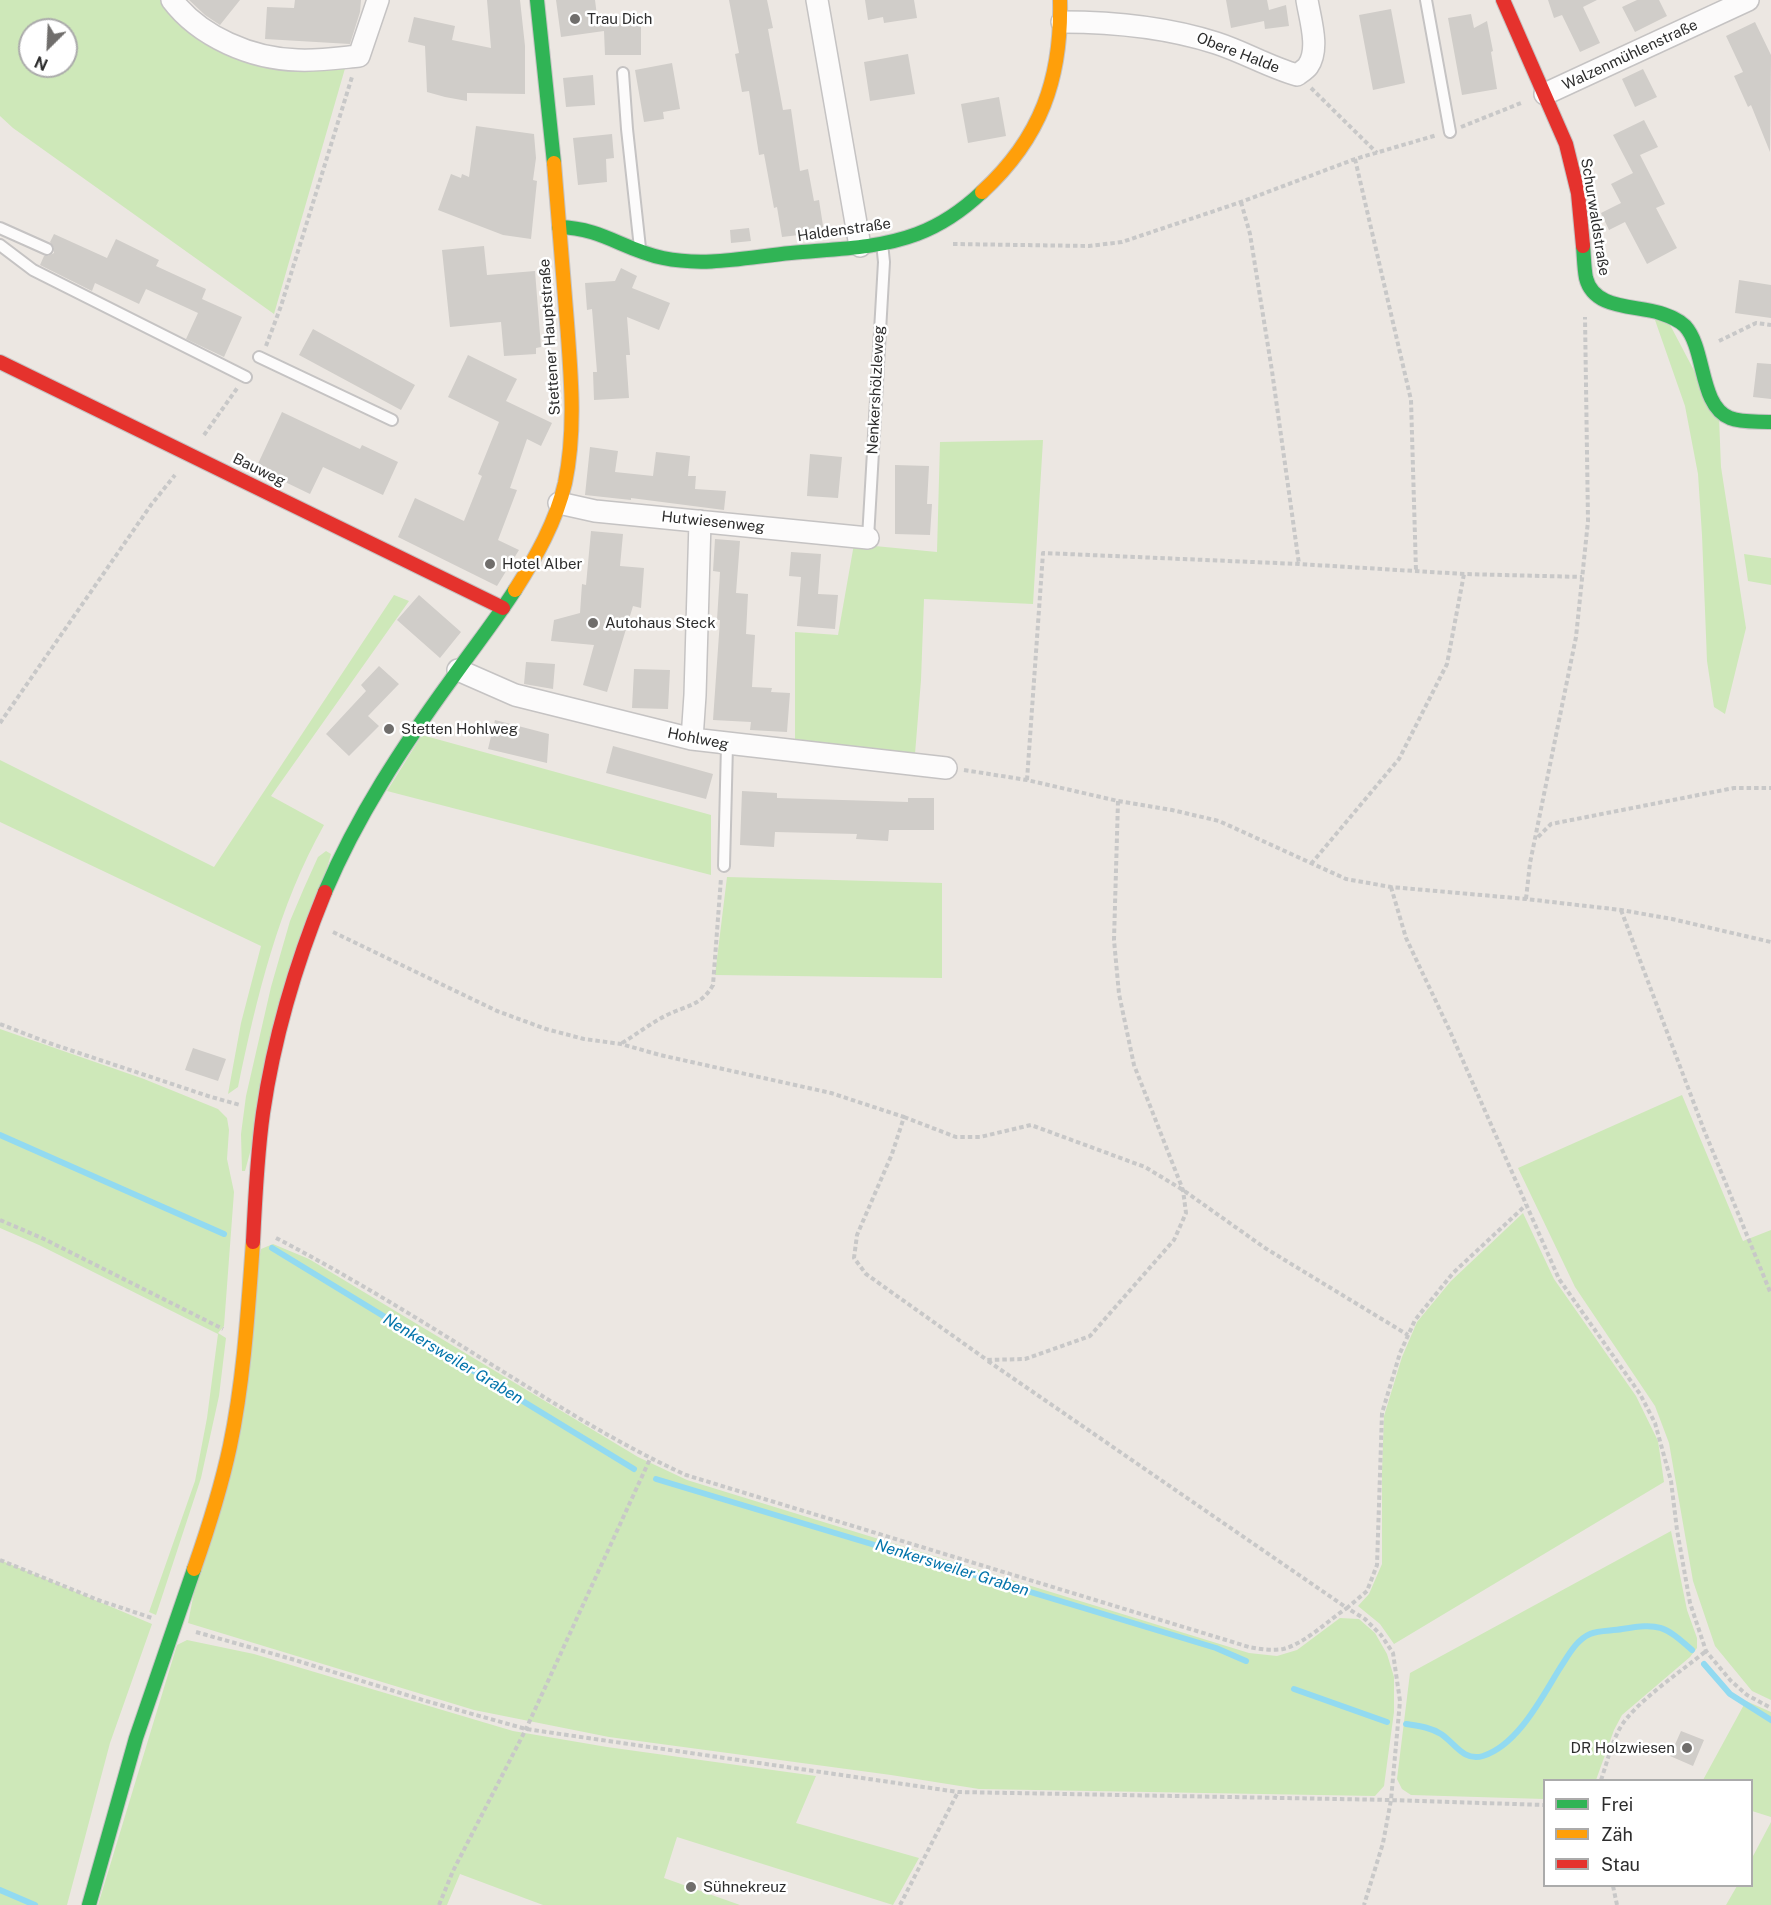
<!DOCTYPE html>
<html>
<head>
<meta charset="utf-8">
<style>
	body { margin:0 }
	#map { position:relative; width:1771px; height:1905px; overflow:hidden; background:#ece7e2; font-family:"Public Sans",sans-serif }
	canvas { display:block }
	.legend { position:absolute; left:1543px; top:1779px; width:210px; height:108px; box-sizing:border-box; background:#fff; border:2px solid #ababab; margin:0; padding:8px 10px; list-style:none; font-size:18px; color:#2d2d2d }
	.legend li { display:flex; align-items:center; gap:12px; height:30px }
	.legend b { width:30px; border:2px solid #ababab }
	.north { position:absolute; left:18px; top:18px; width:60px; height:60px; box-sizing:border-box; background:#fff; border:2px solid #ababab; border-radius:50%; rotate:204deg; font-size:16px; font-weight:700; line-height:24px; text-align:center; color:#2d2d2d }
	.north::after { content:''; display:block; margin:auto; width:21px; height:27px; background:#706e6c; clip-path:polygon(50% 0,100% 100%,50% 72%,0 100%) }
</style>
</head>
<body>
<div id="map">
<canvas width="1771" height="1905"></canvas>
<ul class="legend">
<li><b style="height:8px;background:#30b455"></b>Frei</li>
<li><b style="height:8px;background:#ff9f0a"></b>Zäh</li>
<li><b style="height:8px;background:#e5322d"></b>Stau</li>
</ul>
<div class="north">N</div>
</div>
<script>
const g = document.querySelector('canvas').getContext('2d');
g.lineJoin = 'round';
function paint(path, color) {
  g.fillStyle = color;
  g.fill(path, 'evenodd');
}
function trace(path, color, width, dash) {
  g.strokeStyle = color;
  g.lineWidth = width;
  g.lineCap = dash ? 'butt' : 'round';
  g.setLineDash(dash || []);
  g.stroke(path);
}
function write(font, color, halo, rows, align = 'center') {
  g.font = font + ' "Public Sans",sans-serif';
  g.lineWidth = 5;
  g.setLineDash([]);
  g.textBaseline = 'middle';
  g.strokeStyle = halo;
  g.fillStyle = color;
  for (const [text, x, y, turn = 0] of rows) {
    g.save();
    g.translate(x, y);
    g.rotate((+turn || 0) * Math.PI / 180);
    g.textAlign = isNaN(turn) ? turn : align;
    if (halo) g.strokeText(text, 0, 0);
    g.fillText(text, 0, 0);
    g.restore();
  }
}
paint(new Path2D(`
	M0,0H160L191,34L253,64L289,71L346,65L274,314L13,128L0,116ZM30,30H66V66H30Z
	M1655,320L1668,321L1719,418L1721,467L1746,628L1725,714L1714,707L1707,661L1702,535L1698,474L1685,406Z
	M1043,440L1033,604L924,599L921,680L915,754L795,739V632L838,635L854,544L937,552L940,442Z
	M1744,554L1771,558V585L1748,581Z
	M394,595L409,601L271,796L324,825C278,907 257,996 238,1087L228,1094L241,1023L261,946L0,822V760L214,867Z
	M422,735L711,815V875L387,791Z
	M326,851L331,854L245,1171H242L241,1134L246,1096L271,987L290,921L304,888L318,857Z
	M727,877L942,883V978L715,975Z
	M0,1029L144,1079L218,1109L227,1118L229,1130L227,1159L234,1192L224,1326L218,1333L226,1338L219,1396L201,1478L156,1615L149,1612L195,1481L207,1418L218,1334L39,1245L0,1228Z
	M1682,1095L1743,1241L1771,1230V1700L1752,1691L1715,1646L1693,1581L1669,1443L1655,1406L1575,1287L1518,1168Z
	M1523,1213L1554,1279L1636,1396L1658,1441L1664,1482L1394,1644L1380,1624L1358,1606L1369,1594L1382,1564V1471L1384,1416L1402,1357L1417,1322L1451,1281Z
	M273,1244L309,1259L638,1457L687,1480L1249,1653L1277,1656L1297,1650L1340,1618L1359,1619L1375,1633L1387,1654L1394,1677V1712L1384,1786L1375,1796L979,1789L891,1775L609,1737L474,1710L188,1623L261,1249Z
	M1671,1531L1687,1610L1697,1638V1648L1690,1657L1622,1715L1614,1730L1596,1780H1544V1799L1411,1795L1402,1789L1397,1779L1410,1673Z
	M0,1560L152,1624L110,1743L67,1905H0Z
	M187,1640L254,1654L513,1731L607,1747L816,1776L796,1823L919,1858L893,1905L677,1837L664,1878L740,1905H543L460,1874L447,1905H98L177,1645Z
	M1746,1701L1771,1712V1817L1752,1811V1780H1703Z
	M1771,1822V1905H1726L1737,1886H1752V1858Z`), '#cee8b9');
trace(new Path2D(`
	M0,1135L224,1234
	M272,1248L634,1469
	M656,1479L1216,1648L1246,1661
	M1704,1664L1730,1694L1771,1720
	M1294,1689L1387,1722
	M1406,1724C1418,1726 1430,1727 1441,1734C1454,1742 1463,1762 1483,1756C1518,1745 1542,1697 1560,1668C1568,1656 1576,1640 1590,1634C1599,1630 1612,1631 1622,1629C1659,1623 1664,1625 1692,1650
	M0,1890L35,1905`), '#92daf1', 6);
paint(new Path2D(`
	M189,0H240L220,25L205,15Z
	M295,0H361L360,12L350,44L265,39L267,7L294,8Z
	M487,0H520L525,46V94L467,93V101L445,97L427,92L425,46L408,42L414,17L455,26L452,40L491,48Z
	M556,0H595L597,16H643L644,26H641V55H605L604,31L561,37Z
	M729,0H767L773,28L768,29L783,110L791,109L800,171L808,169L814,201L819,200L824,232L782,237L777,207L774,208L764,154L759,155L749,91L742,92L735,54L739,53Z
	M865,0H914L917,18L884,23L883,17L868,20Z
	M1226,0H1267L1269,10L1286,5L1289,26L1265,29L1264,21L1231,28Z
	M1548,0H1597L1583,7L1600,43L1580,52L1562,15L1554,18Z
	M1637,0H1659L1667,16L1635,32L1622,7Z
	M1391,9L1405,83L1373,90L1359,15Z
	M1471,14L1474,28L1487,21L1493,51L1491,52L1497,89L1462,95L1448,18Z
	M1755,22L1771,55L1770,152L1751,105L1748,107L1734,76L1743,72L1726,36Z
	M908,54L915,94L870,101L864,62Z
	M672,63L680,109L663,112L664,119L644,122L635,70Z
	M1643,69L1657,97L1635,107L1622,79Z
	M593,75L595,105L566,107L563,78Z
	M999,97L1006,136L968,143L961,104Z
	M1644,120L1658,147L1640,155L1665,204L1656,208L1677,248L1647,264L1625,222L1609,230L1601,213L1621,203L1611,184L1633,173L1613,135Z
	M476,126L534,134L536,158L533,180L537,181L531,239L503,235L438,210L451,174L461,178L462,174L469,177Z
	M612,134L614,158L606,159L607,182L578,185L573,138Z
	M749,228L751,241L731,243L730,230Z
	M54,234L107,258L116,239L159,260L156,266L206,289L202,299L242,317L224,357L186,339L198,313L146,289L139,304L95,283L92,291L40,265L44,256H48L54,253V248L50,242Z
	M484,246L487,275L535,271L541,347L536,348V354L504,356L501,322L450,327L442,250Z
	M621,268L637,276L632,288L670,303L659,330L627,317L630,355H626L629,398L594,400L593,372H597L592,309L587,310L585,283L615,281Z
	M1739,280L1771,285V318L1735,313Z
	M313,329L415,385L401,410L299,355Z
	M468,355L517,379L506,401L552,423L541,446L527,439L510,488L517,490L498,540L519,550L497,586L398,537L415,498L464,521L482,476L478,474L499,422L448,397Z
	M1757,363L1771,364V399L1753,397Z
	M282,412L360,449L362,445L398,462L383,495L323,467L310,494L256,468Z
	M590,447L618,451L615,472L653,476L656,452L690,456L688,476H696L695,489L726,491L724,510L631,498V500L585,495Z
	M810,454L842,457L838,498L807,496Z
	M895,465L929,466L927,504H932L930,535L895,534Z
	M591,531L623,534L620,566L644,568L641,608L633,606L607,692L583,685L594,645L551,641L554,620L580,613L582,584L586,585Z
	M715,539L740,541L736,593L748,594L746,634L755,635L752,687L772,688L771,692L790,693L787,732L750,730L751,722L713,720L720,620H717L720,572L713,571Z
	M791,552L821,554L818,594L838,595L835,629L797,626L801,577L789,576Z
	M419,595L461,632L440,658L397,620Z
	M526,662L555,664L553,689L524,684Z
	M379,666L399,684L368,716L379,726L349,756L326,734L366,691L361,685Z
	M634,669L670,670L668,709L632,708Z
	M495,720L549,734L547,763L488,749Z
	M613,746L713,774L706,799L606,773Z
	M742,791L777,793V798L908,802V798H934V830H889L888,841L856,839L857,834L775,832L774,847L740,845Z
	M193,1048L226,1059L218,1081L185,1070Z
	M1681,1731L1704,1740L1693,1766L1670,1756Z`), '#d0cdc9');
const lane = new Path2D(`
	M1426,0L1450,132
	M623,73L627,129L640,248
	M0,228L47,249
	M0,245L33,270L246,377
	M259,357L392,420
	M868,538L884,262L882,243
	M724,866L727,745`);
const street = new Path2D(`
	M172,0C200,37 252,59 298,60C318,61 339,58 359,56L378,0
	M817,0L860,246
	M1062,22C1114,22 1166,27 1216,43C1244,52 1269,67 1297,75C1301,72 1306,69 1308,66C1320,49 1310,19 1307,0
	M1545,94L1748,0
	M559,503L595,511L868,538
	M458,670L515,695L692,739L946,768
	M692,739L695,695L700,521`);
const fast = new Path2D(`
	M537,0L554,163
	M559,227C602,228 624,250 663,258C706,267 748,257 791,253C833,249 877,249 917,234C941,225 964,209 982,192
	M1583,246C1584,256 1584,268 1586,278C1594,310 1635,305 1660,313C1669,316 1678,319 1685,326C1706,349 1699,406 1730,418C1742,423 1758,421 1771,422
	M325,892C357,816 403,746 451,680C472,650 495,621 515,590
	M89,1905L136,1738L194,1569`);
const slow = new Path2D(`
	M982,192C1041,138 1062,78 1060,0
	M515,590C536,557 556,522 565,483C576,430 571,376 567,323C563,270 558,216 554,163
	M194,1569C208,1529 221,1488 230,1446C244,1379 248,1310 253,1242`);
const jam = new Path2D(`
	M1503,0L1566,144L1578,193L1583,246
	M0,362L503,608
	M253,1242C255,1199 257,1156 263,1113C274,1037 296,963 325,892`);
trace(lane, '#c5c3c3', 14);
trace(street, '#c5c3c3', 24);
trace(fast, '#c5c3c3', 16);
trace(slow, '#c5c3c3', 16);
trace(jam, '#c5c3c3', 16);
trace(new Path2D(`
	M1311,88L1377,153
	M1461,127L1521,103
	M1355,159L1411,400L1416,571
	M1241,202L1250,234L1272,371L1299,564
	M953,244L1089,246L1122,242L1241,202L1355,159L1437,135
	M1719,341L1756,323L1771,325
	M266,346L281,306L352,77
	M204,435L238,387
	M0,723L151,505L175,475
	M964,770L1027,780L1118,801L1172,810L1219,821L1346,879L1391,887L1526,899L1621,910L1672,919L1771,942
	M1027,780L1043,553L1299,564L1464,574L1582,577
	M1538,837L1551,824L1734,788H1771
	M1311,864L1399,759L1447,664L1464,574
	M1391,887L1406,938L1449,1029L1559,1279L1640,1394L1655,1423L1671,1481L1677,1530L1690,1603L1706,1651L1731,1681L1747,1695L1771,1708
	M1526,899L1530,863L1576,637L1588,521L1585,317
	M1621,910L1704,1130L1771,1294
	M333,932L497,1011L546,1029L584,1039L621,1044L660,1055L831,1093L904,1117L892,1154L857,1235L854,1258L866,1274L987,1360L1025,1359L1090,1336L1174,1240L1186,1213L1183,1190L1134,1065L1119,994L1114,940L1118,801
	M0,1024L49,1043L208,1096L240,1105
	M622,1043C637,1034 651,1023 667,1015C687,1005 701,1006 713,985L721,878
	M904,1117L956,1137H980L1031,1125L1145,1167L1183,1190L1265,1248L1408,1335
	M0,1220L44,1239L223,1329
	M276,1238C361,1282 442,1334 523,1384C576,1417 629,1449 686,1475L1249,1647C1260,1649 1272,1651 1283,1649C1306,1643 1327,1621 1347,1608L1365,1619L1381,1635L1393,1653L1400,1701L1391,1800L1383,1843L1364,1905
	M988,1361L1347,1608L1367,1591L1377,1565L1382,1413L1400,1353L1415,1320L1453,1273L1526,1205
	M0,1560L98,1600L152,1618
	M196,1632L295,1660L426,1701L526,1729L958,1792L1391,1800L1544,1805
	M1601,1780C1607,1763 1611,1744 1620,1728C1634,1703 1683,1670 1706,1651
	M1613,1886L1617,1905
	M439,1905L453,1871L526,1729L650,1459
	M900,1905L958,1792`), '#c8c8c8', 4, [4.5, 3]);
trace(lane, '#fcfbfb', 10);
trace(street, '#fcfbfb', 21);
trace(fast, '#30b455', 14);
trace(slow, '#ff9f0a', 14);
trace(jam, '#e5322d', 14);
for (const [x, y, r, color] of [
	[575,19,6,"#706e6c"],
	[490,564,6,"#706e6c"],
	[593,623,6,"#706e6c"],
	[389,729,6,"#706e6c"],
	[1687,1748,6,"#706e6c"],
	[691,1887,6,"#706e6c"]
]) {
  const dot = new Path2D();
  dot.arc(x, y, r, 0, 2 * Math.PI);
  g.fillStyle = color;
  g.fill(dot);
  trace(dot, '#fff', 2);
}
write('15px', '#2d2d2d', '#fff', [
	["Trau Dich",587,19],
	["Hotel Alber",502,564],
	["Autohaus Steck",605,623],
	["Stetten Hohlweg",401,729],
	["DR Holzwiesen",1675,1748,"right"],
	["Sühnekreuz",703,1887]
], 'left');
write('15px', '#2d2d2d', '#fff', [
	["Obere Halde",1238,53,21],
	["Walzenmühlenstraße",1630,55,-25],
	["Schurwaldstraße",1595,217,81],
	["Haldenstraße",844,230,-8],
	["Stettener Hauptstraße",550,337,-94],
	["Nenkershölzleweg",876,390,-87],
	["Bauweg",259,470,26],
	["Hutwiesenweg",713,522,6],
	["Hohlweg",698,739,11]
]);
write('italic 16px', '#0374ab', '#fff', [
	["Nenkersweiler Graben",453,1359,31],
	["Nenkersweiler Graben",952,1568,17]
]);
</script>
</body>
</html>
